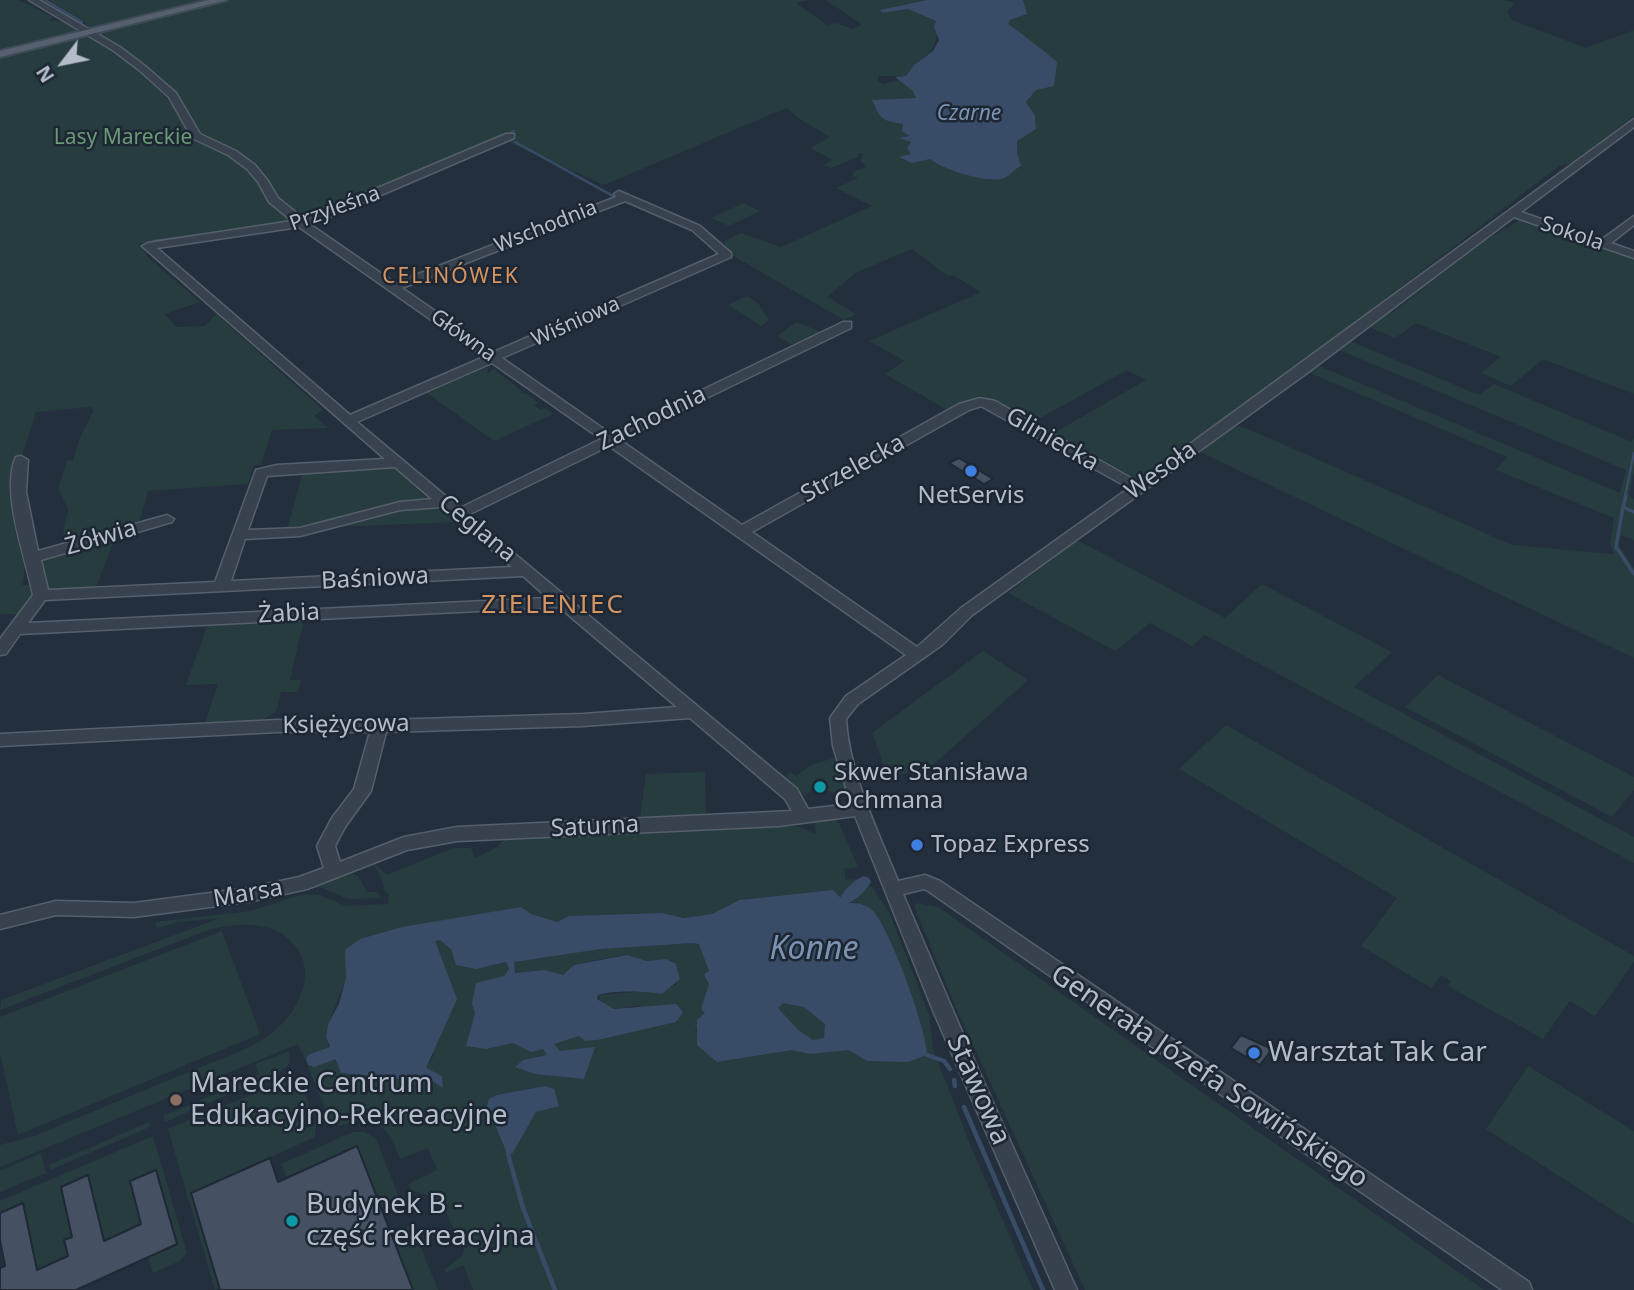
<!DOCTYPE html>
<html>
<head>
<meta charset="utf-8">
<style>
	body { margin:0 }
	#map { position:relative; width:1634px; height:1290px; overflow:hidden; background:#242f3e; font-family:"Noto Sans",sans-serif }
	canvas { display:block }
	.north { position:absolute; left:28px; top:28px; width:70px; height:70px; -webkit-text-stroke:5px #1d2633; paint-order:stroke; rotate:238deg; font-size:19px; font-weight:700; line-height:28px; text-align:center; color:#b4bcc9 }
	.north::after { content:''; display:block; margin:auto; width:24px; height:32px; background:#b4bcc9; clip-path:polygon(50% 0,100% 100%,50% 72%,0 100%) }
</style>
</head>
<body>
<div id="map">
<canvas width="1634" height="1290"></canvas>
<div class="north">N</div>
</div>
<script>
const g = document.querySelector('canvas').getContext('2d');
g.lineJoin = 'round';
function paint(path, color) {
  g.fillStyle = color;
  g.fill(path, 'evenodd');
}
function trace(path, color, width, dash) {
  g.strokeStyle = color;
  g.lineWidth = width;
  g.lineCap = dash ? 'butt' : 'round';
  g.setLineDash(dash || []);
  g.stroke(path);
}
function write(font, color, halo, rows, align = 'center') {
  g.font = font + ' "Noto Sans",sans-serif';
  g.lineWidth = 5;
  g.setLineDash([]);
  g.textBaseline = 'middle';
  g.strokeStyle = halo;
  g.fillStyle = color;
  for (const [text, x, y, turn = 0] of rows) {
    g.save();
    g.translate(x, y);
    g.rotate((+turn || 0) * Math.PI / 180);
    g.textAlign = isNaN(turn) ? turn : align;
    if (halo) g.strokeText(text, 0, 0);
    g.fillText(text, 0, 0);
    g.restore();
  }
}
paint(new Path2D(`
	M0,0H19L53,17L49,19L51,21H65L78,31L0,52Z
	M49,0H215L95,28H89L86,23Z
	M230,0H808L796,3L827,25L836,23L852,29L862,25L826,0H927L881,10L883,13L908,9L936,21C941,59 920,51 907,76H878V81L883,84L900,80L922,90L912,138H899L911,142L907,148L911,153L909,157L1011,35L990,0H1503L1515,3L1507,12L1512,20L1586,48L1634,30V116L1573,163L1559,166L1289,373L1137,479L1054,433L1146,380L1127,370L1033,422L980,395L949,411L885,374L905,361L869,341L981,292L953,275L948,276L912,249L855,273L827,297L856,314L844,320L732,255L725,246V241L741,233L781,247L872,206L836,188L858,178L852,175L855,171L867,167L861,161L863,153H858V157L831,168L823,165L833,160L810,148L830,137L803,121L786,108L604,185L499,138L310,218L299,216L286,223L139,244L149,258L200,302L165,314L176,327L205,326L216,314L323,410L314,416L328,428L272,430L261,465H254L248,484L148,491L139,524L61,546L68,509L58,488L67,461L73,460L80,437L94,410L90,407L36,412L21,460L15,461L9,493L28,553L22,585H32L33,594L21,614H0V56Z
	M743,203L760,211L729,226L712,218Z
	M1521,219L1634,258V394L1543,359L1511,386L1481,373L1501,357L1416,323L1395,338L1369,327L1389,312L1392,313L1482,243Z
	M747,296L758,303L769,320L761,326L728,305Z
	M796,322L822,332L795,346L777,336Z
	M1350,341L1479,395L1494,384L1632,442L1634,437V473L1629,496L1634,499V540L1621,535L1619,545L1634,568V658L1200,452L1233,426L1246,428L1512,545L1614,554L1610,543L1614,518L1496,470L1507,457L1308,372L1317,365L1620,493L1626,470L1339,350Z
	M488,367L487,374L494,369L523,392L520,394L525,393L539,403L534,405L540,410L546,408L553,414L494,441L427,393Z
	M382,466L396,468L427,499C379,503 335,526 287,530L303,471Z
	M416,505L449,512L456,522L337,527Z
	M115,538L96,587L49,590L44,587L40,563L43,558Z
	M1077,540L1225,618L1262,584L1392,652L1354,687L1634,837V863L1205,635L1192,646L1150,623L1115,651L1008,593Z
	M304,619L290,680H301L298,692H281L276,712L258,722L204,726L218,684L186,685L208,623Z
	M983,651L1028,680L933,765L903,774L886,772L872,733Z
	M1438,675L1634,777V790L1612,817L1405,707Z
	M1226,725L1634,956V962L1595,1016L1570,1001L1543,1039L1448,986L1451,981L1441,975L1431,988L1361,946L1397,898L1179,769Z
	M834,758L847,792L843,795L813,787L805,796L786,776L790,772L796,776L811,765Z
	M705,772L706,814L640,818L646,774Z
	M833,818L839,823L858,867L844,869L846,880L859,879L872,887L888,910L929,1014L933,1049L971,1147L1033,1290H473L463,1265L446,1273L444,1270L463,1255L464,1249C443,1217 454,1198 411,1191L408,1184L437,1170L428,1148L400,1159C393,1142 387,1122 365,1120C353,1119 343,1128 332,1125L308,1067L314,1064L311,1057L305,1059L298,1044L0,1167V1145L34,1136C87,1114 140,1092 193,1070C219,1059 248,1051 271,1034C298,1013 320,971 292,942C271,920 238,923 211,929L0,1010L1,1000L220,918L178,922L157,928L155,922L251,911L303,894L320,895L345,906L388,904L389,894L383,890L384,885L373,862L387,875L453,848H471L475,858L496,848L506,838L720,824L799,827L817,834L813,822ZM833,890L842,898L849,899L847,902H859L768,1009L717,1062L695,1031L718,994L708,941L572,949L511,960L515,973L545,970L563,975L574,965L596,960L627,955L647,961L666,959L677,984L667,989L598,995L601,1004L614,1009L641,1005L596,1040L585,1041L575,1031L525,1048L513,1043L504,976L509,969L506,962L476,969L471,917L506,910L557,922L569,916L662,913L684,918L712,914L739,900ZM346,978L434,1055L425,1069L443,1087L426,1077L409,1080L341,1073C337,1062 327,1048 326,1036C325,1027 342,992 346,978Z
	M352,873L358,876L367,892H377L381,898L348,899L322,888L312,887Z
	M917,903L938,907L1484,1290H1085L957,1010L914,906Z
	M222,931L260,1034L18,1135L0,1054V1017Z
	M289,1051L290,1063L280,1072L165,1122L163,1116L259,1075L255,1064Z
	M1528,1066L1634,1131V1224L1486,1129Z
	M290,1079L300,1082L313,1114L300,1120L304,1129L316,1124L315,1137L191,1193L219,1288L215,1290L168,1129L210,1111L212,1117L218,1114L216,1109Z
	M149,1122L150,1127L50,1170L49,1165Z
	M353,1132H365L376,1139L401,1202L382,1210L357,1147L287,1178L281,1164Z
	M153,1136L187,1253L180,1261L153,1273L148,1257L177,1244L156,1170L130,1181L141,1224L104,1241L87,1176L61,1187L72,1237L64,1240L68,1256L37,1270L23,1204L0,1213V1201Z
	M41,1153L46,1173L0,1192V1171Z
	M412,1225L438,1290H413L392,1235Z`), '#263c3f');
paint(new Path2D(`
	M927,0H1023L1027,14L1010,20L1008,24C1025,36 1040,48 1057,62L1054,86L1036,90L1026,102L1035,116L1036,129L1017,141V153L1021,166C1015,169 1013,172 1008,176C994,187 942,169 930,159L912,163L899,157L911,154L907,148L911,142L899,138L910,136L902,131L903,124C881,120 881,120 872,100L916,98L913,91L895,77L906,76L914,65L933,51L939,40L934,27L936,21L908,9L883,13L880,10Z
	M833,890L841,898L849,899L848,902C857,904 866,903 873,911C890,929 927,1030 927,1055L908,1062L867,1061L849,1050L810,1054L792,1050L717,1062L697,1045V1020L705,1013L701,1009L709,984L704,974L709,971L699,944L692,943L600,949L514,962L515,973L545,970L563,975L574,965L627,955L647,961L666,959L676,964L680,979L662,994C646,991 613,990 598,995L597,999L614,1009L676,1004L683,1012L676,1022L597,1040L585,1041L579,1036L554,1044L560,1051L595,1047L584,1079L535,1074L515,1067L523,1060L547,1055L543,1049L531,1052L513,1043L486,1049L466,1046L475,1013L472,1004L476,983L504,976L509,969L506,962L476,969L456,965L451,949L440,940L435,941L457,999L426,1068L442,1076L443,1088L426,1077L409,1080L341,1073L326,1037L328,1024L339,1004L346,978L345,950L360,939L402,927L521,907L531,914L557,922L569,916L662,913L684,918L712,914L739,900ZM783,1003L804,1007L825,1024L824,1038L813,1040L798,1030L778,1008Z
	M545,1086L554,1089L559,1106L536,1112L512,1154L507,1153L487,1106L489,1099L497,1095Z`), '#394c67');
trace(new Path2D(`
	M45,0L82,22
	M510,133L514,131
	M515,142L613,196
	M154,241L199,235
	M1625,496L1634,453`), '#394c67', 2.5);
trace(new Path2D(`
	M1623,507L1626,495
	M1634,512L1623,507L1616,547L1634,574`), '#394c67', 3.5);
trace(new Path2D(`
	M927,1055L944,1061L950,1069
	M954,1080L955,1086
	M964,1107L1043,1290
	M508,1154L523,1208L555,1290`), '#394c67', 4.5);
paint(new Path2D(`
	M864,876L869,878L871,882C865,891 853,906 842,902L840,898C844,890 855,879 864,876Z
	M333,1046L339,1048L341,1053L339,1058L314,1067L308,1065L306,1060L308,1055Z`), '#394c67');
const building = new Path2D(`
	M959,458L993,479L984,484L949,463Z
	M1241,1035L1272,1049L1260,1065L1231,1048Z
	M357,1146L413,1290H220L191,1193L270,1158L278,1182Z
	M156,1170L177,1244L76,1290H0V1268L5,1266L0,1240V1213L23,1203L37,1270L68,1256L64,1240L72,1237L61,1187L88,1175L104,1241L141,1224L130,1181Z`);
paint(building, '#455162');
trace(building, '#1f2835', 2);
const minor = new Path2D(`
	M29,0H39L120,47L145,66L176,93L200,134L236,151L255,165L268,181L278,198L304,219L506,134H514V138L311,225L395,283L616,197L614,194L619,191L700,226L731,253V257L502,358L611,434L843,322H851V328L620,440L742,525L959,404L980,398L995,401L1138,482L1634,119V127L1521,212L1601,240L1634,216V225L1611,243L1634,251V258L1514,217L1307,373L971,616L942,645L858,704L846,719C849,773 878,831 898,881L925,875L940,881L1529,1282L1532,1290H1502L928,891L924,889L903,894L978,1069L1077,1290H1055L934,1013L855,816L779,826L457,841L407,850L307,889L248,902L134,917L56,915L0,929V915L56,901L134,903L248,888L299,877L324,868L317,846L332,818L354,789L370,732H278L0,746V734L278,720L318,722L583,714L677,707L559,607L20,634L6,654L0,655V639L33,595C26,558 0,491 16,457L21,456L28,460L26,492L38,551L167,515L174,519L172,522L41,560L48,590L215,582L256,470L277,465L385,459L142,246L148,243L292,221L269,202L258,182L247,169L228,155L192,138L169,97L139,70L114,51ZM625,201L692,230L719,254L494,352L402,288ZM299,227L484,357L350,415L157,248ZM492,363L601,439L460,508L357,422ZM981,406L1129,488L961,608L917,647L752,532L969,410ZM609,446L906,655L846,696L830,718L833,746L851,804L808,809L797,789L468,515ZM395,467L432,499L400,502L300,528L248,530L267,476ZM441,507L512,567L231,581L245,539L300,536L400,510ZM523,576L548,598L28,623L45,600ZM690,718L785,799L792,811L457,827L404,837L340,862L335,846L345,827L371,791L386,732L583,726Z`);
const major = new Path2D(`
	M209,0H227L0,57V51Z`);
trace(minor, '#565f6c', 3);
trace(major, '#414a57', 4);
paint(minor, '#38414e');
paint(major, '#56606e');
for (const [x, y, r, color] of [
	[971,471,7,"#3f7fe0"],
	[820,787,7,"#0f9aa8"],
	[917,845,7,"#3f7fe0"],
	[1254,1053,7,"#3f7fe0"],
	[176,1100,7,"#8d6e63"],
	[292,1221,7,"#0f9aa8"]
]) {
  const dot = new Path2D();
  dot.arc(x, y, r, 0, 2 * Math.PI);
  g.fillStyle = color;
  g.fill(dot);
  trace(dot, '#1d2633', 2.5);
}
write('italic 21px', '#7c92b1', '#1d2633', [
	["Czarne",969,114]
]);
write('21px', '#6b9a76', '#1d2633', [
	["Lasy Mareckie",123,138]
]);
write('21px', '#b4bcc9', '#1d2633', [
	["Przyleśna",335,209,-20],
	["Wschodnia",546,227,-22],
	["Sokola",1572,234,19],
	["Wiśniowa",576,322,-24],
	["Główna",463,336,35]
]);
g.letterSpacing = '2px';
write('21px', '#d59563', '#1d2633', [
	["CELINÓWEK",451,277]
]);
g.letterSpacing = '0px';
write('24px', '#b4bcc9', '#1d2633', [
	["Zachodnia",652,419,-26],
	["Gliniecka",1052,440,30],
	["Strzelecka",853,469,-29],
	["Wesoła",1161,471,-36],
	["Ceglana",477,529,39],
	["Żółwia",101,538,-16],
	["Baśniowa",375,579,-3],
	["Żabia",289,614,-3],
	["Księżycowa",346,725,-1],
	["Saturna",595,827,-3],
	["Marsa",248,894,-10]
]);
write('24px', '#b4bcc9', '#1d2633', [
	["NetServis",971,496,"center"],
	["Skwer Stanisława",834,773],
	["Ochmana",834,801],
	["Topaz Express",931,845]
], 'left');
g.letterSpacing = '2px';
write('26px', '#d59563', '#1d2633', [
	["ZIELENIEC",553,606]
]);
g.letterSpacing = '0px';
write('28px', '#b4bcc9', '#1d2633', [
	["Warsztat Tak Car",1268,1053],
	["Mareckie Centrum",190,1084],
	["Edukacyjno-Rekreacyjne",190,1116],
	["Budynek B -",306,1205],
	["część rekreacyjna",306,1237]
], 'left');
write('28px', '#b4bcc9', '#1d2633', [
	["Generała Józefa Sowińskiego",1209,1077,34],
	["Stawowa",978,1090,66]
]);
write('italic 32px', '#7c92b1', '#1d2633', [
	["Konne",814,950]
]);
</script>
</body>
</html>
